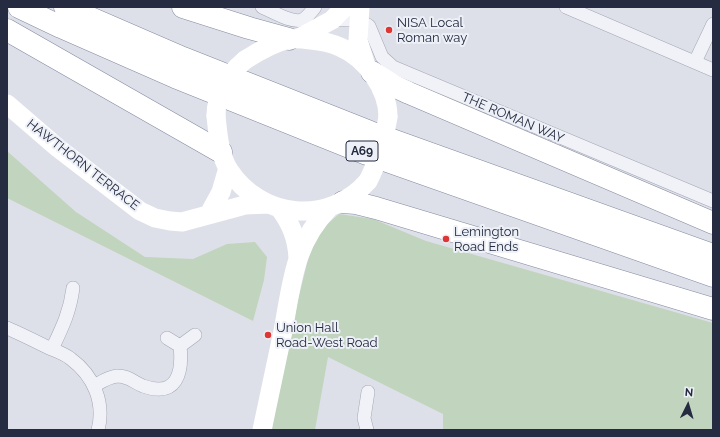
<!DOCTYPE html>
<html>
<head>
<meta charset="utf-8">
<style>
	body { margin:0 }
	#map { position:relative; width:720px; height:437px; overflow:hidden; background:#dee0e9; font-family:Raleway,sans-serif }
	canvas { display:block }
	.frame { position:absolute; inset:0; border:8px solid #252b41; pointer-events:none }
	.north { position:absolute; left:668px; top:385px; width:40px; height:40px; -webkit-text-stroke:3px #edf0f6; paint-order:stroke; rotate:5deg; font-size:11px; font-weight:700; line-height:16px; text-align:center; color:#252b41 }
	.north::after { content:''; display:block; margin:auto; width:14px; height:18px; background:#252b41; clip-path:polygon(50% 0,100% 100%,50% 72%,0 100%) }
</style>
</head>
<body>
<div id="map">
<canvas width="720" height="437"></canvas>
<div class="frame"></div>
<div class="north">N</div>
</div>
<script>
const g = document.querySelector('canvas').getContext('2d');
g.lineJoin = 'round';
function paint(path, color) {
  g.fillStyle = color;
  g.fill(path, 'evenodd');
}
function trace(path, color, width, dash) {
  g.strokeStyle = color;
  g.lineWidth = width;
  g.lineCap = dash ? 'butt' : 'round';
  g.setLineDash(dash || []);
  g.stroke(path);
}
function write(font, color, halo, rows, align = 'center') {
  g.font = font + ' Raleway,sans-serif';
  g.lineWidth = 4;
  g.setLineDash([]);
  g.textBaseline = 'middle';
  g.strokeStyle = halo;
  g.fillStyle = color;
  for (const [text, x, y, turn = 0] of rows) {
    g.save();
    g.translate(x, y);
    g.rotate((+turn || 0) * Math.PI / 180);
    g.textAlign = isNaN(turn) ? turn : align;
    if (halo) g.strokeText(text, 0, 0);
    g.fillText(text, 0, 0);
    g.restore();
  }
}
paint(new Path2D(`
	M7,151L76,212L145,257L193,259L227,244L255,242L267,257L264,280L253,321L7,198Z
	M339,214L373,219L426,241L713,323V430H443V414L328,357L315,430H272L287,345L310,251L324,227Z`), '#c0d4be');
const street = new Path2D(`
	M262,7C271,11 295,25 304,19C308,16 312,11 315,7
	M566,7L713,70
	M332,20C345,20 359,18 369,26L382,57L393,67L713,201
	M695,62L713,24
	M7,328C21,334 35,341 49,348C56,351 65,354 71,359C94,376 105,403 98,430
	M167,338L180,346L195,335
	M52,349C62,328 70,312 73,288
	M94,386C101,382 108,377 117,376C129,376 133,382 143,386C177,398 183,373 180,346
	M367,430L364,418L368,392`);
const highway = new Path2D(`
	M19,7L61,27L175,77L367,154L713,276
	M65,7L183,58L370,132L713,255
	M183,7L249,28L289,39
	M7,30L221,152
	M372,72L394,86L409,93L713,223
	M343,202L356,203L376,208L713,309`);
trace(street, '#a3a6b3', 14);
trace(highway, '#838aa1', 23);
trace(street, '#f1f2f7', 13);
trace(new Path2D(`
	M360,7L358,40L366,66
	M297,39L332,20L345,7
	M245,60C259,51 273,43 289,39C297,38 304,39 311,40C321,41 331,43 340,47C366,58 388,89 388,117
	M7,104L58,148L140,211L155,218L170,221L182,222L245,205L269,204
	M216,116C218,134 219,154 229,170C261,219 329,226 368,181
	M280,209C291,224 297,238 298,258
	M209,214L221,192L228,168
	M262,430C269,397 276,364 283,331C292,283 294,243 330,207`), '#fff', 19);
trace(highway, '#fff', 22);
trace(new Path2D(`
	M216,116C216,92 227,75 245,60
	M368,181C379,160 384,140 388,117`), '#fff', 19);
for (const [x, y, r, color] of [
	[389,30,4,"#dd3634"],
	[446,239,4,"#dd3634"],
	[268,335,4,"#dd3634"]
]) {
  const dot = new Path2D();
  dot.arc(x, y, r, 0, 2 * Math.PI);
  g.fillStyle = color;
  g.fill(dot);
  trace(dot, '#edf0f6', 1.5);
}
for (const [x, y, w] of [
	[362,151,32]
]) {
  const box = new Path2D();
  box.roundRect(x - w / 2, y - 10, w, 20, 3);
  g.fillStyle = '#edf0f6';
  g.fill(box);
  trace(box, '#252b41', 1);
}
write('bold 12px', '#252b41', null, [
	["A69",362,151]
]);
write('13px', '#252b41', '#edf0f6', [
	["NISA Local",397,23],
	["Roman way",397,38],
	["Lemington",454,232],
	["Road Ends",454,247],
	["Union Hall",276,328],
	["Road-West Road",276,343]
], 'left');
write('13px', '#252b41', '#edf0f6', [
	["THE ROMAN WAY",513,118,23],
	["HAWTHORN TERRACE",83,165,38]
]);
</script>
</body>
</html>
